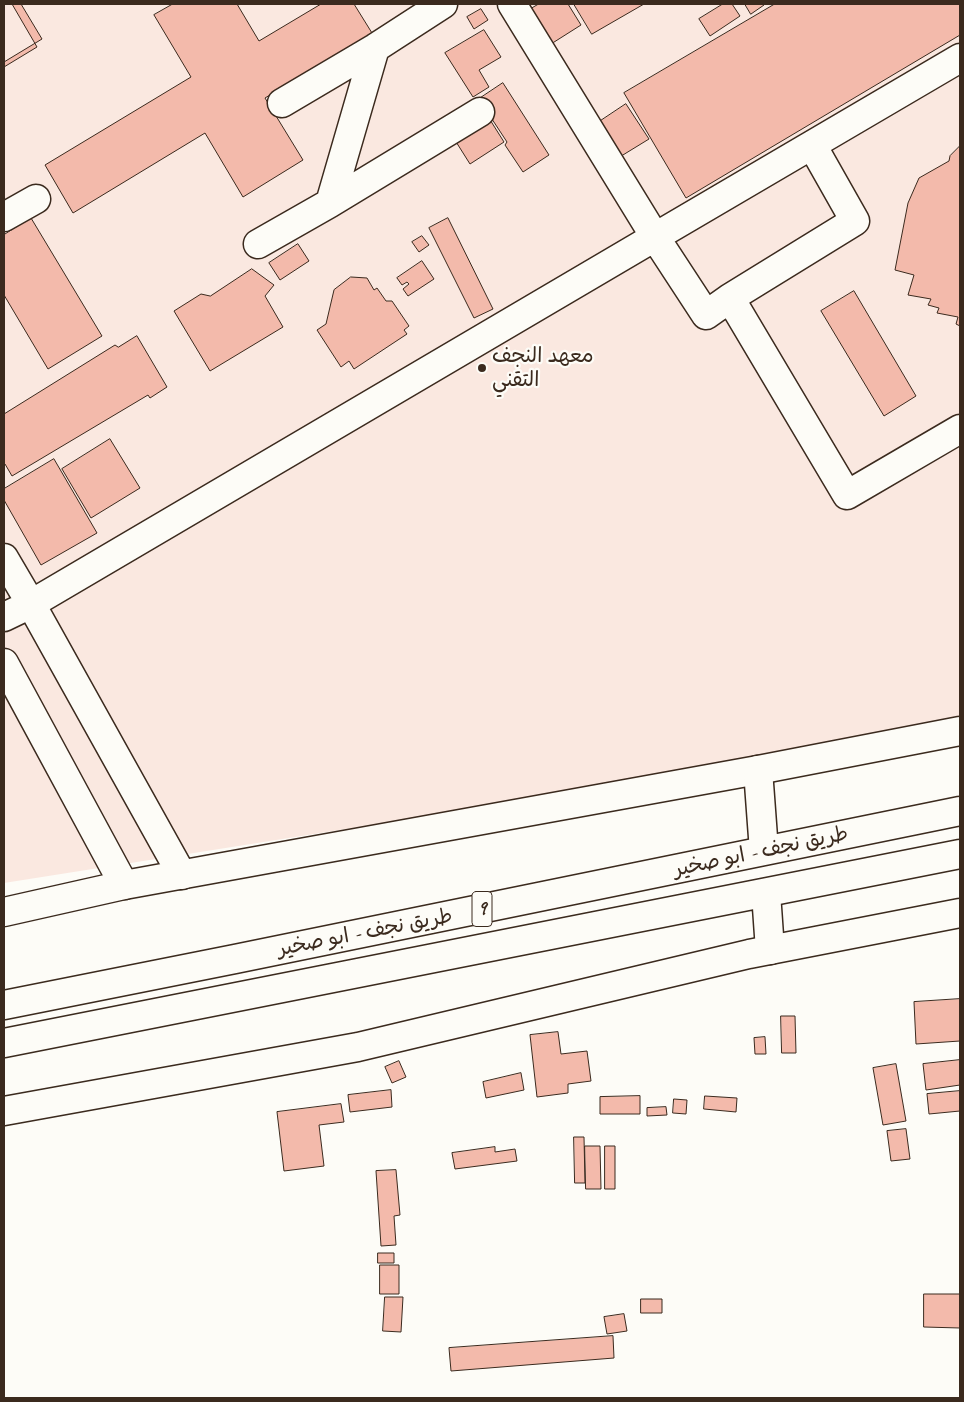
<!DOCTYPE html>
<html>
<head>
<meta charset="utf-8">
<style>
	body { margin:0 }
	#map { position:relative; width:964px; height:1402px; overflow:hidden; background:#fdfcf7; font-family:Caveat,sans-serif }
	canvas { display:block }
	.frame { position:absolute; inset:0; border:5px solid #3b2a1e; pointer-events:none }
</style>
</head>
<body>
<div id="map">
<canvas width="964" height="1402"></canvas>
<div class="frame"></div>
</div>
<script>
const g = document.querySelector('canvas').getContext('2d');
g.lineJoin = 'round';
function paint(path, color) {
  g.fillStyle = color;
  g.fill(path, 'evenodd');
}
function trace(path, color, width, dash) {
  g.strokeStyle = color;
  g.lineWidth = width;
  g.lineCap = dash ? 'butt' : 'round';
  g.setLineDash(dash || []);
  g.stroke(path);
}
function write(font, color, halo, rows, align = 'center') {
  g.font = font + ' Caveat,"Playpen Sans Arabic",sans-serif';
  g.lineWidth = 4.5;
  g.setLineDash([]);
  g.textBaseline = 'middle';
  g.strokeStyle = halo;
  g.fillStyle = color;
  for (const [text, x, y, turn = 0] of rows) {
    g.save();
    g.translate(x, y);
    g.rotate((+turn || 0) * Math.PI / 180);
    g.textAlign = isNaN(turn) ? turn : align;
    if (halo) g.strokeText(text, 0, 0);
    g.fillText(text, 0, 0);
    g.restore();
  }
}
paint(new Path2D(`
	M4,4H960V732L4,883Z`), '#fae8e0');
const building = new Path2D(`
	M4,4H21L42,39L4,62Z
	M4,4H12L37,47L4,67Z
	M173,4H237L259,41L321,4H354L372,33L265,98L303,160L243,197L205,133L73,213L45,165L191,77L154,15Z
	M539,4H568L581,25L551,44L529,10Z
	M574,4H644L592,34Z
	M723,4H732L740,16L710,36L699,19Z
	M745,4H763L764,5L751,14Z
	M775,4H960V35L686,198L624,93Z
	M481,9L488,20L474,29L467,17Z
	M484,30L501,57L479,70L489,87L473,97L445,53Z
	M503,83L549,155L523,172L505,145L507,142L488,113L476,101Z
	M626,104L649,139L618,158L596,124Z
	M487,115L504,142L470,164L453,137Z
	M960,146V326L956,324L958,317L937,313L939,308L928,305L931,299L908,295L914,275L895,270L908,203L919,178L949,161L950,156Z
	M31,218L102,336L48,369L4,295V235Z
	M448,218L493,309L474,318L429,228Z
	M422,236L429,245L419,252L412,242Z
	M298,244L309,261L280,280L269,263Z
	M422,261L434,279L408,296L403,289L409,284L407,282L402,285L397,278Z
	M252,269L274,285L265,296L283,327L210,371L174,311L201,294L210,296Z
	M351,277L367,278L374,290L377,288L386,301H392L409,326L404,330L407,334L354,369L349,361L341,367L317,330L326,324L334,290Z
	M854,291L916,396L884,416L821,311Z
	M137,336L167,387L150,398L148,395L12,476L5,464L4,465V414L115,345L118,347Z
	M110,439L140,488L91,518L62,469Z
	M54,459L97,533L41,565L4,500V489Z
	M960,999V1041L916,1044L914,1002Z
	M781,1016H795L796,1053H782Z
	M558,1032L561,1054L587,1051L591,1081L568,1084V1093L537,1097L530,1035Z
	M765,1037L766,1054H755L754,1038Z
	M960,1060V1085L926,1090L923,1064Z
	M399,1061L406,1077L392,1083L385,1067Z
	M896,1064L906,1121L883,1125L873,1068Z
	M521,1073L524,1090L486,1098L483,1082Z
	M391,1090L392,1107L350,1112L348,1095Z
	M960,1091V1111L929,1114L927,1094Z
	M640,1096V1114H600V1097Z
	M705,1096L737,1098L736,1112L704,1109Z
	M674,1099L687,1100L686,1114L673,1113Z
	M341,1104L344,1122L319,1125L324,1166L284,1171L277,1112Z
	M666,1107L667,1115L647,1116V1108Z
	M906,1129L910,1159L891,1161L887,1131Z
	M574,1137H584L585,1183H575Z
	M585,1146H600L601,1189H586Z
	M605,1146H615V1189H605Z
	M495,1147V1152L515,1149L517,1161L455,1169L452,1153Z
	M396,1170L400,1215L394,1216L396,1245L381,1246L376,1171Z
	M378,1253H394V1263H378Z
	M380,1265H399V1294H380Z
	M924,1294H960V1328L924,1327Z
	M385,1297H403L401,1332L383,1331Z
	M641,1299H662V1313H641Z
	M624,1314L627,1331L607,1334L604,1317Z
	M613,1336L614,1358L451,1371L449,1348Z`);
paint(building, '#f3baab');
trace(building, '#3b2a1e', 1);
const minor = new Path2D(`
	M282,103L375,48L443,4
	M812,145L855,221L730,298L706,315L655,237L960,58
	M330,203L375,48
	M4,217L36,199
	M258,244L330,203L480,112
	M730,298L847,495L960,429
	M4,558L31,604L182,875
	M4,617L31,604L655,237L512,4
	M4,663L124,885`);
const major = new Path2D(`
	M4,912L124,885L758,770L960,731
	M4,1111L358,1047L749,954L960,913`);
const highway = new Path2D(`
	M758,770L764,851
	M766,893L770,950
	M4,1005L235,959L960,811
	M4,1043L960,854`);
trace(minor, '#3b2a1e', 31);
trace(major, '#3b2a1e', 31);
trace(highway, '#3b2a1e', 31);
trace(minor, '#fdfcf7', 28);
trace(major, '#fdfcf7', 28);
trace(highway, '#fdfcf7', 28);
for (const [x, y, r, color] of [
	[482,368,5,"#3b2a1e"]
]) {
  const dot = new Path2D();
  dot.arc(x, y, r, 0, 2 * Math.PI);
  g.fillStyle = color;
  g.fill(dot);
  trace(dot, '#fdfcf7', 2);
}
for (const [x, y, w] of [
	[482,909,20]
]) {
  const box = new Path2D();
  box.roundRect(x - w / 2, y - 17.5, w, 35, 4);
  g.fillStyle = '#fdfcf7';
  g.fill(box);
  trace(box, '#3b2a1e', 1);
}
write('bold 20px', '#3b2a1e', null, [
	["9",482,909]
]);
write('21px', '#3b2a1e', '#fdfcf7', [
	["معهد النجف",492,356],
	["التقني",492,380]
], 'left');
write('21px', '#3b2a1e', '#fdfcf7', [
	["طريق نجف - ابو صخير",761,852,-12],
	["طريق نجف - ابو صخير",365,933,-11]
]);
</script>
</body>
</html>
